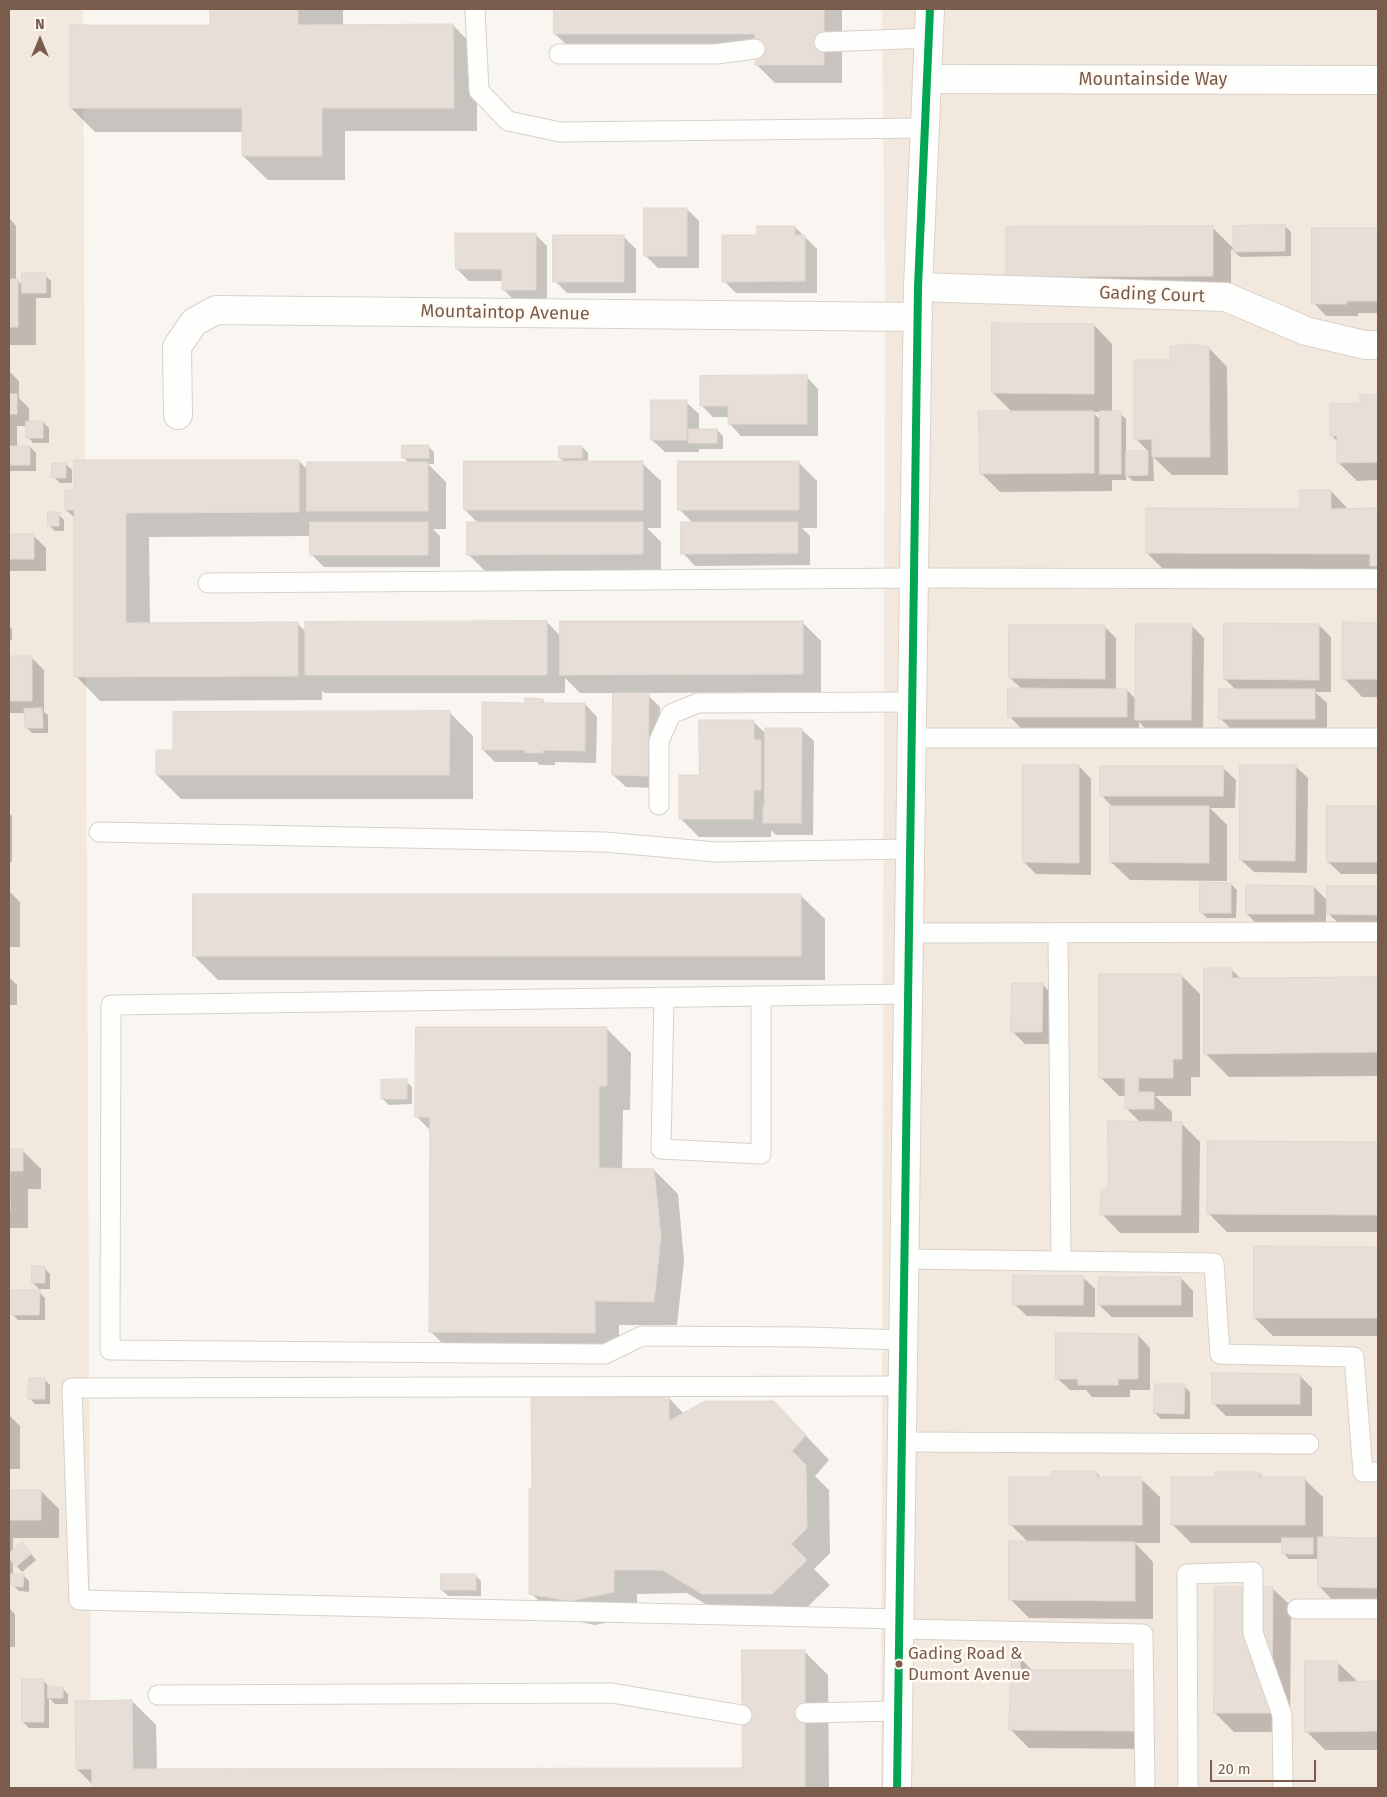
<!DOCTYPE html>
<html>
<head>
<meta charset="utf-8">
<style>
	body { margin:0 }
	#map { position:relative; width:1387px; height:1797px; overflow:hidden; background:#f9f5f0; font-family:"Fira Sans",sans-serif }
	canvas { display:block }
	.frame { position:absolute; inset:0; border:10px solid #7a5c4d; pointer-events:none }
	.north { position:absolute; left:15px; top:15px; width:50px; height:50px; -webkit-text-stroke:4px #fffaf3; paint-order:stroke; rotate:0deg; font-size:14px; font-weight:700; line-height:20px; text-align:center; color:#7a5c4d }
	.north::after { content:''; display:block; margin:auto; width:18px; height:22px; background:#7a5c4d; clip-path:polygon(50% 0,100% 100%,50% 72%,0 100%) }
	.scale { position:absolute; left:1210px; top:1760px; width:106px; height:22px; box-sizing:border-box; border:2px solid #7a5c4d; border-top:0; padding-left:6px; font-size:15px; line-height:18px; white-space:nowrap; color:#7a5c4d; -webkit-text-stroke:4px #fffaf3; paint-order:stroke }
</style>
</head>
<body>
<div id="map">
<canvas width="1387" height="1797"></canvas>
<div class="frame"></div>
<div class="north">N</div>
<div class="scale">20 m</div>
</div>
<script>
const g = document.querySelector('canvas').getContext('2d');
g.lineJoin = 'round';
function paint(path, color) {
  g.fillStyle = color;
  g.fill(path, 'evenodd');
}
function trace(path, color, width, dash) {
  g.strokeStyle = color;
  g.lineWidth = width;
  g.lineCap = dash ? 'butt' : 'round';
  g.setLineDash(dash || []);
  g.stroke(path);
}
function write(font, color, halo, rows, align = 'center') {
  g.font = font + ' "Fira Sans",sans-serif';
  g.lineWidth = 5;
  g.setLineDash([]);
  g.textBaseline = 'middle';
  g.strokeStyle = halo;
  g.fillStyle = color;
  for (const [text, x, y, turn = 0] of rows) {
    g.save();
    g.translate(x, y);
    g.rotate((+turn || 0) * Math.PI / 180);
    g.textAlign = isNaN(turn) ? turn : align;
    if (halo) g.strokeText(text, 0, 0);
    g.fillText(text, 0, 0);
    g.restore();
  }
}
paint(new Path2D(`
	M9,9H83L91,1788H9Z
	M882,9H1378V1788H881L885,294Z`), '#f2e8de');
paint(new Path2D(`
	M212,9H343V26L453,25L477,50V131H345V180H268L243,156V132H95L71,108L212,26Z
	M555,9H842V83H775L756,64V52H574L555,34Z
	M687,209L699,221V268H658L646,256Z
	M9,218L16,226V280L23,285L45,275L51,281V298H36V345H9Z
	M1285,226L1291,232V256L1240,257L1231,249V294L1007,276L1213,228L1234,249Z
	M795,227L817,249V293H736L724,281L758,236Z
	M1313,229H1378V313H1358V316H1326L1314,303Z
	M535,234L547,246V302H516L503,289V281H469L457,269Z
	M623,236L636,249V293H567L555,281Z
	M1094,325L1112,344V413H1120L1126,419V452H1149L1136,439L1171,362L1209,348L1227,367L1228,475H1172L1153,457L1154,481H1133L1126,475V480H1112V491L1000,492L981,473L1013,413L993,393ZM1092,412H1102V421Z
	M9,371L19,381V398L29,408V422H43L49,428V443H33L28,437V426H17V447H30L36,453V471H9Z
	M806,376L818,389V436H741L729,423V417H713L701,405Z
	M1361,396H1378V480L1357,481L1338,462V442L1331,435L1361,404Z
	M686,402L699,414V430H717L723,436V449H699V452H665L652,440Z
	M428,446L434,452V464H428L446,482V529H433L440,536V567H324L311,554V536L149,537L150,624H298L306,632L547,622L561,637L802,622L821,641V692L646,693L660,707V788L626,787L613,775L614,693H580L565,678V693H325L322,691V700L100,701L76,676V519L66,510L76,491L299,461L308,470L409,463L404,458Z
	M582,447L588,453V463H642L661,481V528H647L661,542V572L487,573L468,554L479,524L465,510L565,463L560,458Z
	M799,463L817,481V528H802L810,536V565L695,566L683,553L693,523L680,510Z
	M66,464L72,470V483H60L54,477Z
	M1331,491L1349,510H1352V508L1378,509V572L1165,571L1147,553L1302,510Z
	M58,514L64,520V531H55L49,525Z
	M33,535L46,548V571H9V536Z
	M1344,624H1378V697H1362L1344,678Z
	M1191,625L1204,638L1203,732H1149L1139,722V729H1022L1009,716L1022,689L1010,678L1104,626L1116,638V690H1127L1137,700Z
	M1319,625L1331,637V692H1315L1327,703V731H1233L1220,718L1236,690L1225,679Z
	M9,626L12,629V640H9Z
	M9,657H31L44,670V712L48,715V733H32L26,727V713H9Z
	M542,700L547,704H585L597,717L596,763L555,762V765H539L537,762H495L483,750L526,704Z
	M449,712L473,736V799H181L157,775Z
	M754,722L766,734L801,729L814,741L813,835H776L771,830V837H699L680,818L700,776Z
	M1079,766L1091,779V875L1036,874L1024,862Z
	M1295,766L1308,778L1307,873L1254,872L1241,860Z
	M1223,768L1236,780L1235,808H1210L1227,825V881L1130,880L1111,862V805L1101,795Z
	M1329,808H1378V874H1341L1328,862Z
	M9,813L12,816V862H9Z
	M1231,884L1237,890L1236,918H1207L1201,912Z
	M1314,887L1329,902V887H1378V927L1341,926L1326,911V926H1259L1247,914Z
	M9,891L20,902V947H9Z
	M800,895L825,919V980H218L194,956Z
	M1232,970L1241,979L1378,978V1076L1229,1077L1205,1053Z
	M1182,976L1200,994V1077H1191V1096H1155L1172,1112V1123H1181L1200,1142L1199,1233H1120L1102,1214L1109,1190L1141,1123L1126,1108V1096H1119L1100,1077Z
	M9,977L17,985V1005H9Z
	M1042,984L1055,997L1054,1044H1025L1012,1031Z
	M606,1028L631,1053L630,1110H623L622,1170H654L678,1194L684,1261L677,1325H619V1356L454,1355L430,1331L431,1131L417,1117Z
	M406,1081L412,1087V1104L389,1105L383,1099Z
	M1209,1142L1378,1143V1232H1227L1209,1214Z
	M9,1150H22L41,1169V1189H28V1228H9Z
	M1255,1247L1378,1248V1336H1273L1255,1318Z
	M44,1268L50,1274V1289H39L33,1283Z
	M1083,1277L1095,1289V1317L1027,1316L1014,1304Z
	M1181,1278L1193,1291V1317H1112L1099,1305Z
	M39,1292L45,1298V1320H18L12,1314Z
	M1138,1335L1150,1348V1390H1130V1397H1092L1086,1390H1070L1057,1378Z
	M1299,1375L1312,1388V1416H1226L1213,1403Z
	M44,1379L50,1385V1404H35L29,1398Z
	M1184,1386L1190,1392V1419H1161L1155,1413Z
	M668,1397L684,1414L774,1402L829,1460L815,1476L829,1490L830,1553L814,1569L830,1585L796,1618L727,1617L687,1593L637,1594V1616L595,1625L555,1617L531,1593Z
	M9,1415L20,1426V1469H9Z
	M1097,1473L1102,1479H1141L1160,1497V1543H1135L1153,1562V1619L1029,1618L1011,1600L1028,1542L1011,1525L1054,1479Z
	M1259,1473L1264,1479H1304L1323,1497V1539L1378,1540V1605H1337L1319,1586V1559H1289L1283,1553V1543H1191L1172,1524L1216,1478Z
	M9,1491H41L59,1509V1538H13V1551L28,1550L36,1560L22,1572L13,1562V1575H23L29,1581V1592L19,1591L13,1585V1581H9Z
	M475,1575L481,1581V1596H448L442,1590Z
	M1272,1588L1291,1606L1290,1732H1234L1215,1713Z
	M9,1608L15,1614V1647H9Z
	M804,1651L828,1675L829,1788H93V1785L77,1769L132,1701L156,1725L157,1770L744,1769Z
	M1018,1656L1033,1671L1153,1690V1749L1029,1748L1010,1729Z
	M1337,1662L1356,1680V1683H1378V1750H1325L1307,1732Z
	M44,1681L49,1687L62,1688L68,1694V1704H55L49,1698V1728H29L23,1722Z`), '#0003');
const building = new Path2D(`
	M210,9H298V25L453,24L454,108H322V156H242V108H70V25H210Z
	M554,9H824V65H755V34H554Z
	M644,208H687V256H644Z
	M1285,225V251L1233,252V226Z
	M757,226H795V235H805V281L722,282V235H757Z
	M1213,226V276L1006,277V227Z
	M1312,228H1378V301H1347V304H1312Z
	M455,233H536V290H502V269H456Z
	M553,235H624V282H553Z
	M22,273H46V293H22Z
	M9,279H18V327H9Z
	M992,323L1094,324V394L992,393Z
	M1190,344L1209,347L1210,457H1152V439L1134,440V360H1170V347Z
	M807,375V424H728V406H700V376Z
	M9,394H17V414H9Z
	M1360,395H1378V462L1337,463V436H1330V404L1360,403Z
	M651,400H687V440H651Z
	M979,411H1094V473L980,474Z
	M1100,411H1121V474H1100Z
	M26,421H43V438H26Z
	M689,429H717V443H689Z
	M402,445H429V458H402Z
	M9,446H30V465H9Z
	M559,446H582V458H559Z
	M1126,451H1148V475L1126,476Z
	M74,460H299V512L126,513V623L298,622V676L74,677V510H65V490H74Z
	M464,461H643V510H464Z
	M678,461H799V510H678Z
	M307,462H428V511H307Z
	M52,463H66V478H52Z
	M1300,490H1331V509L1378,508V566H1370V554L1146,553V508L1300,509Z
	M48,512H59V526H48Z
	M310,522H428V555H310Z
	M467,522H643V554L467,555Z
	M681,522H798V553L681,554Z
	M9,534H34V559H9Z
	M547,621V675H305V622Z
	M560,621H803V674L560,675Z
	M1343,622L1378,623V679H1342Z
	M1224,623L1319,624V680L1224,679Z
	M1136,624H1192L1191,720H1135Z
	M1009,625H1105V679L1009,678Z
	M9,656H32V701H9Z
	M1008,688L1127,689V717H1008Z
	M1219,689H1315V719H1219Z
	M613,693H649L648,776L612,775Z
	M525,698L543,699V703H585V751L543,750V753H525V750H482V702L525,703Z
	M42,708L43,728H25L24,709Z
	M450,711L449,775H156V750H173V712Z
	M699,720H754V740H761V790H754L753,819H679V775H699Z
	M765,728H802L801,823H763V807H764Z
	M1023,765H1079V863L1023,862Z
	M1240,765H1296L1295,861L1240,860Z
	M1100,766H1224L1223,796H1100Z
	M1110,806H1209V863L1110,862Z
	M1327,806H1378V862H1327Z
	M1200,882L1231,883V913H1200Z
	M1246,885L1314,886V914H1246Z
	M1327,886H1378V915L1327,914Z
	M193,894H801V956H193Z
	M1204,968H1232V978L1378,977V1052L1204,1054Z
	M1099,974H1182V1059H1173V1078H1139L1138,1092H1154V1109H1125V1078H1099Z
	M1012,983H1043L1042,1032H1011Z
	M416,1027H607V1086H599V1168L654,1169L661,1236L654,1302L595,1301V1333L429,1332L430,1117H415Z
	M407,1079V1099H381V1080Z
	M1108,1121L1182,1122L1181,1215H1100L1101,1189H1108Z
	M1208,1141L1378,1142V1215L1207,1214Z
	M9,1149H23V1171H10V1210Z
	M1254,1246L1378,1247V1318H1254Z
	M32,1266H45V1283H32Z
	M1013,1275L1084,1276L1083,1305H1013Z
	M1099,1277H1181V1305H1098Z
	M10,1290H40L39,1315H10Z
	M1056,1333L1138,1334V1379H1118V1385H1078V1379H1056Z
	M1212,1373L1300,1374V1404H1212Z
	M29,1378H45V1399H28Z
	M1155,1384H1185L1184,1414L1154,1413Z
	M669,1396V1421L705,1401H774L806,1435L792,1451L806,1465L807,1528L791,1544L807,1560L772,1594H702L662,1570H614V1592L570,1601L529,1594V1488H532L531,1397Z
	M1052,1471H1097V1477H1142V1525H1009V1477H1052Z
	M1215,1472H1259V1477H1305V1525H1171V1477H1215Z
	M9,1490H41V1520H9Z
	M1318,1537L1378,1538V1588L1318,1587Z
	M1282,1538H1313V1554H1282Z
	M1009,1541L1135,1542V1601L1009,1600Z
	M22,1542L31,1554L16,1567L9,1558V1553Z
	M11,1574H24L23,1587L11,1586Z
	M441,1574H476V1590H441Z
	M1215,1587H1273L1272,1713H1214Z
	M742,1650H805V1788H92V1769H76L75,1701L132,1700L133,1769L742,1768Z
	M1012,1655H1019L1021,1670H1135V1731L1009,1730Z
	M1305,1661H1338V1682L1378,1681V1731L1305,1732Z
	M22,1679H44V1722H22Z
	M48,1686L63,1687V1698H48Z`);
paint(building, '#e6ded7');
trace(building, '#e2d8d2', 1);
const service = new Path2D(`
	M475,9L479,91L508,121L560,132L925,128
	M824,42L928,38
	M559,54H716L755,49
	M208,583L914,578L1378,579
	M912,738H1378
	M659,805V741L671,714L698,703L912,702
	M99,832L605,842L716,852L910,849
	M909,933L1378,932
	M1058,933L1061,1260
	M664,997L661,1149L761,1154V996
	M904,1259L1214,1263L1220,1354L1354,1357L1363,1472H1378
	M903,1340L808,1337L642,1336L605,1354L110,1350L111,1005L908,994
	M902,1442L1309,1444
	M1297,1609H1378
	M899,1619L79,1600L72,1388L902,1386
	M899,1629L1143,1634L1145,1788
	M158,1695L612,1693L742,1715
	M805,1713L898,1711
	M1188,1788L1187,1574L1253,1572V1633L1282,1715L1283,1788`);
const minor = new Path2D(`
	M927,79L1378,80
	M918,287L1226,297L1306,331L1365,345H1378
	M178,415L177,347L194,322L216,310L918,317`);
const secondary = new Path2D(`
	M897,1788L918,287L930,9`);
trace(service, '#d7d1cb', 21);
trace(minor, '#d7d1cb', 30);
trace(secondary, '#d9d2cb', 30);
trace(service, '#fefefd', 19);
trace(minor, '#fefefd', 28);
trace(secondary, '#fefefd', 28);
trace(new Path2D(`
	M897,1788L918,287L930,9`), '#00a651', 8);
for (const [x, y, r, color] of [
	[899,1664,4.5,"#7a5c4d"]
]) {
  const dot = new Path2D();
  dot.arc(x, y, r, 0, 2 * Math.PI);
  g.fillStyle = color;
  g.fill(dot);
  trace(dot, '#fffaf3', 2);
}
write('17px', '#7a5c4d', '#fffaf3', [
	["Gading Road &",908,1654],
	["Dumont Avenue",908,1675]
], 'left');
write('18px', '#7a5c4d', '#fffaf3', [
	["Mountainside Way",1153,80],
	["Gading Court",1152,295,2],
	["Mountaintop Avenue",505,313,1]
]);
</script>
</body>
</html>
